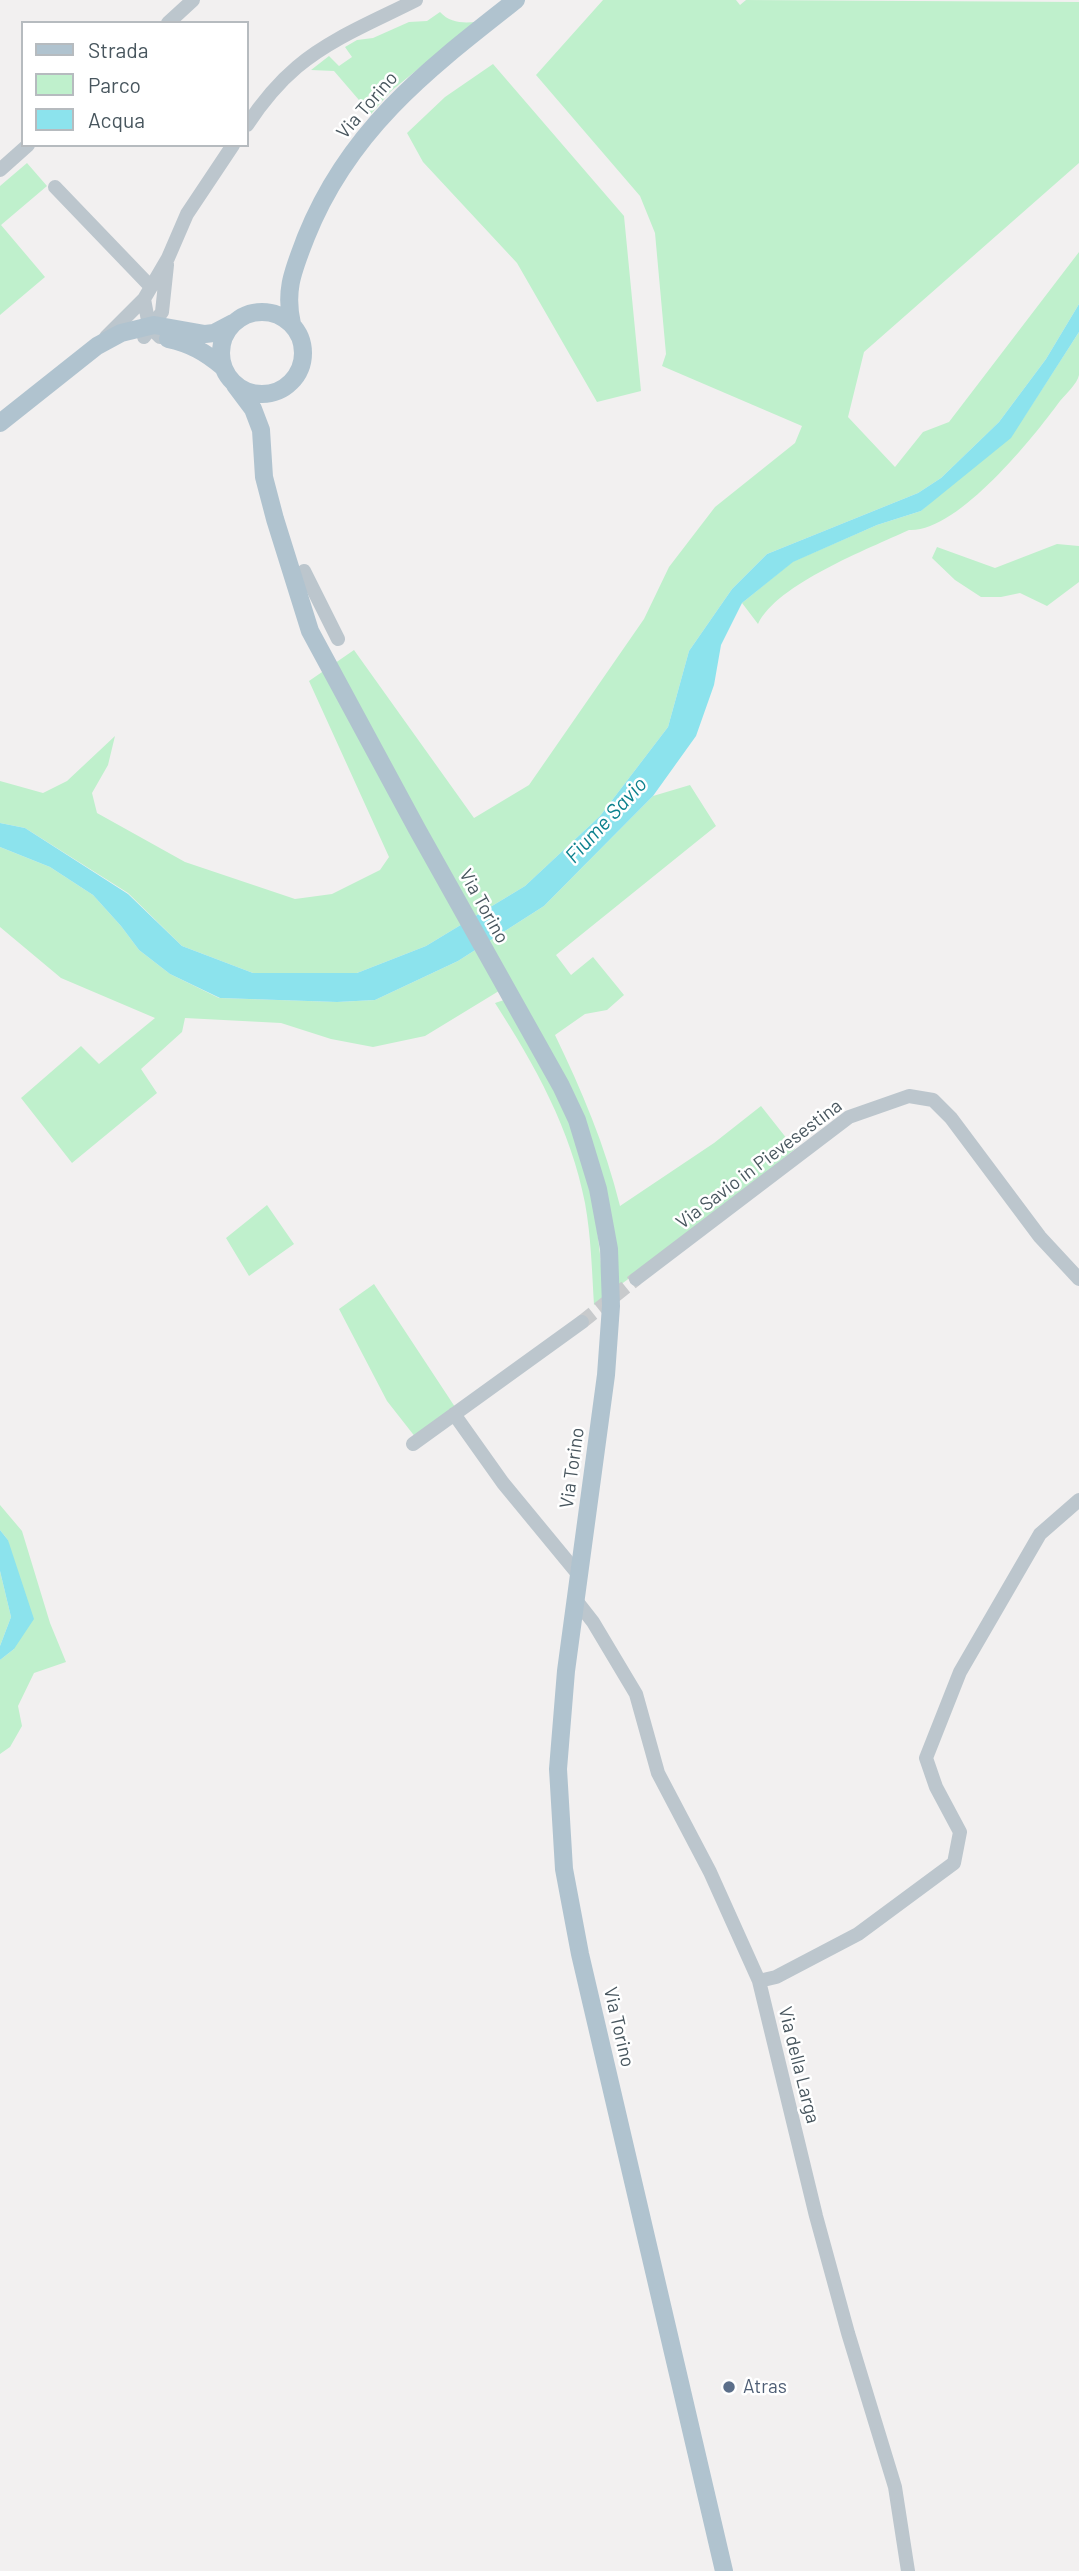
<!DOCTYPE html>
<html>
<head>
<meta charset="utf-8">
<style>
	body { margin:0 }
	#map { position:relative; width:1079px; height:2571px; overflow:hidden; background:#f2f0f0; font-family:Barlow,sans-serif }
	canvas { display:block }
	.legend { position:absolute; left:21px; top:21px; width:228px; height:126px; box-sizing:border-box; background:#fff; border:2px solid #b6bbbf; margin:0; padding:9px 12px; list-style:none; font-size:21px; color:#48565e }
	.legend li { display:flex; align-items:center; gap:14px; height:35px }
	.legend b { width:35px; border:2px solid #b6bbbf }
</style>
</head>
<body>
<div id="map">
<canvas width="1079" height="2571"></canvas>
<ul class="legend">
<li><b style="height:9px;background:#b0c3cf"></b>Strada</li>
<li><b style="height:19px;background:#bff0cc"></b>Parco</li>
<li><b style="height:19px;background:#8ce3ed"></b>Acqua</li>
</ul>
</div>
<script>
const g = document.querySelector('canvas').getContext('2d');
g.lineJoin = 'round';
function paint(path, color) {
  g.fillStyle = color;
  g.fill(path, 'evenodd');
}
function trace(path, color, width, dash) {
  g.strokeStyle = color;
  g.lineWidth = width;
  g.lineCap = dash ? 'butt' : 'round';
  g.setLineDash(dash || []);
  g.stroke(path);
}
function write(font, color, halo, rows, align = 'center') {
  g.font = font + ' Barlow,sans-serif';
  g.lineWidth = 5;
  g.setLineDash([]);
  g.textBaseline = 'middle';
  g.strokeStyle = halo;
  g.fillStyle = color;
  for (const [text, x, y, turn = 0] of rows) {
    g.save();
    g.translate(x, y);
    g.rotate((+turn || 0) * Math.PI / 180);
    g.textAlign = isNaN(turn) ? turn : align;
    if (halo) g.strokeText(text, 0, 0);
    g.fillText(text, 0, 0);
    g.restore();
  }
}
paint(new Path2D(`
	M603,0H736L740,5L746,0L1079,2V163L864,352L848,417L895,467L923,432L949,422L1079,252V304L1046,359L999,422L941,478L918,493L767,554L732,589L689,651L668,727L600,816L525,886L426,946L357,973H253L182,946L128,893L25,828L0,823V781L43,793L67,781L115,736L108,765L92,793L97,813L185,862L295,899L332,894L380,870L389,857L309,681L354,650L474,818L529,785L644,619L669,567L715,507L795,443L802,426L662,366L666,354L655,233L640,196L536,75Z
	M440,12C450,23 462,23 476,22L391,91L371,114L334,71L311,70L329,56L339,66L352,57L345,47L357,40L373,38L409,22L427,21Z
	M493,64L624,216L641,391L597,402L517,263L423,162L407,133L445,97Z
	M27,163L47,186L1,225L45,277L0,315V186Z
	M1079,332C1079,345 1079,363 1079,375C1077,384 1066,394 1060,401C1033,438 957,533 909,530C868,549 777,584 758,624L742,603L792,562L877,525L921,511L1024,417Z
	M1057,544L1079,546V582L1047,606L1020,593L1001,597H981L955,580L932,558L937,547L995,568Z
	M690,785L716,826L556,955L571,975L593,957L624,995L607,1010L585,1014L555,1035C582,1091 605,1145 620,1206L714,1143L761,1106L795,1149L706,1222L616,1288L611,1219L512,983L425,1036L373,1047L331,1039L281,1023L185,1018L182,1032L141,1069L157,1093L72,1163L21,1098L81,1046L99,1064L155,1018L61,978L0,927V847L50,867L93,895L121,926L139,950L170,974L219,998L337,1002L375,1000L458,961L544,906L653,796Z
	M504,1000C527,1042 555,1084 572,1129C592,1184 601,1240 603,1298L594,1305C592,1271 591,1236 585,1203C571,1130 535,1065 495,1003Z
	M267,1205L294,1244L249,1276L226,1238Z
	M374,1284L455,1407L416,1438L387,1401L339,1309Z
	M0,1505L22,1531L50,1623L66,1662L34,1673L18,1706L22,1726L10,1747L0,1754V1660L14,1649L8,1540L0,1530Z
	M0,1571L11,1617L0,1646Z`), '#bff0cc');
paint(new Path2D(`
	M1079,304V332L1011,438L921,511L877,525L793,562L742,603L721,645L714,685L696,736L653,796L544,906L458,961L375,1000L337,1002L220,998L170,974L139,950L121,926L93,895L50,867L0,847V823L25,828L128,894L182,946L253,973H357L426,946L525,886L600,816L668,727L689,651L732,589L767,554L918,493L941,478L999,422L1046,359Z
	M0,1530L8,1540L34,1619L14,1649L0,1660V1646L11,1617L0,1571Z`), '#8ce3ed');
trace(new Path2D(`
	M582,1322L636,1279`), '#c8cacc', 14, [14, 7]);
trace(new Path2D(`
	M168,23L193,0
	M247,125C261,104 278,83 297,67C331,38 377,20 416,0
	M0,170L28,145
	M55,187L151,287
	M144,299L149,326L160,337
	M106,337L144,299L168,258L187,214L233,145
	M144,337L162,312L167,265
	M304,571L338,639
	M636,1279L849,1117L909,1096L933,1100L951,1118L1040,1237L1079,1279
	M454,1414L503,1483L578,1574
	M413,1444L582,1322
	M575,1599L593,1622L636,1694L658,1773L710,1872L759,1981L816,2216L848,2333L895,2487L908,2571
	M759,1981L776,1977L858,1934L954,1863L960,1832L936,1787L926,1758L960,1672L1040,1534L1079,1500`), '#bcc6cd', 14);
trace(new Path2D(`
	M221 353a41 41 0 1 1 82 0a41 41 0 1 1-82 0Z
	M292,324C284,289 294,269 306,237C349,129 428,69 516,0
	M168,339C191,344 205,352 223,367
	M235,385L253,409L261,430L264,477L275,519L310,631L417,829L561,1086L577,1120L598,1189L609,1249L611,1306L606,1375L566,1671L558,1769L564,1869L580,1954L724,2571
	M0,423L97,346L121,333L154,325L205,334L214,333L233,323`), '#b0c3cf', 18);
for (const [x, y, r, color] of [
	[729,2387,7,"#5c6f8a"]
]) {
  const dot = new Path2D();
  dot.arc(x, y, r, 0, 2 * Math.PI);
  g.fillStyle = color;
  g.fill(dot);
  trace(dot, '#fff', 2.5);
}
write('19px', '#48565e', '#fff', [
	["Via Torino",367,105,-49],
	["Via Torino",484,906,61],
	["Via Savio in Pievesestina",759,1164,-37],
	["Via Torino",572,1468,-82],
	["Via Torino",619,2027,77],
	["Via della Larga",799,2065,76]
]);
write('19px', '#4e5e75', '#fff', [
	["Atras",743,2387]
], 'left');
write('italic 21px', '#0d818e', '#fff', [
	["Fiume Savio",606,820,-47]
]);
</script>
</body>
</html>
